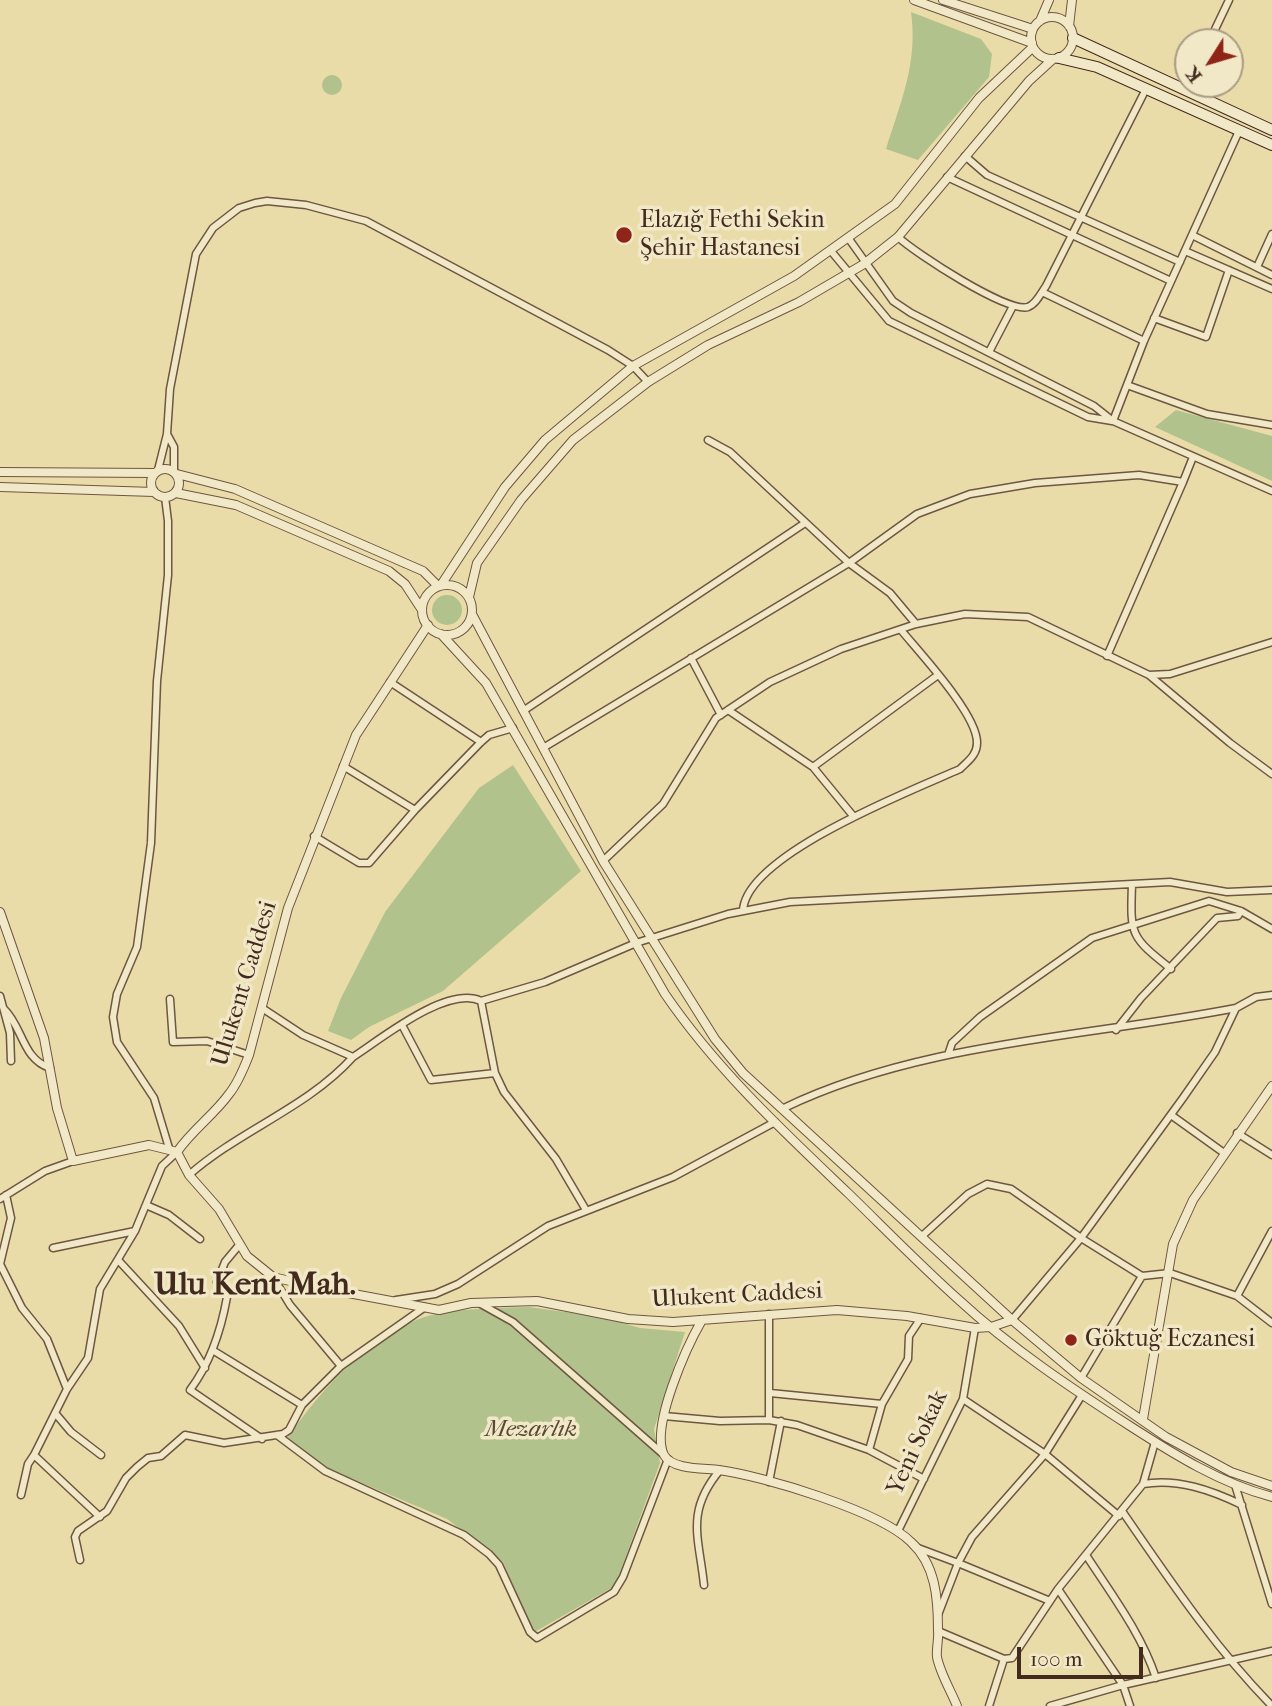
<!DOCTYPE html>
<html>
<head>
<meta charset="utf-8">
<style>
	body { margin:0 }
	#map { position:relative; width:1272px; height:1706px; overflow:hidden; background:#eadca9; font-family:"IM FELL French Canon",serif }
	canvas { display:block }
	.north { position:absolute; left:1174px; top:28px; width:70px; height:70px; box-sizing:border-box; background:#f1e8c7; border:2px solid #ab9c84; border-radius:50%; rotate:233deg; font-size:19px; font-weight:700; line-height:28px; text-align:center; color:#432a1f }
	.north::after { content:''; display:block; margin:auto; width:24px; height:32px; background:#8f2418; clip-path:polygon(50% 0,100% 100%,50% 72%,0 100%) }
	.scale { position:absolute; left:1017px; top:1647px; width:126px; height:32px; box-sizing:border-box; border:4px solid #432a1f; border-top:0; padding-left:9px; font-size:21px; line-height:24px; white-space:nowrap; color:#432a1f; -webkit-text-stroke:5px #f1e8c7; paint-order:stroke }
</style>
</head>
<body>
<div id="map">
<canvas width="1272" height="1706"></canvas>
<div class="north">K</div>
<div class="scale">100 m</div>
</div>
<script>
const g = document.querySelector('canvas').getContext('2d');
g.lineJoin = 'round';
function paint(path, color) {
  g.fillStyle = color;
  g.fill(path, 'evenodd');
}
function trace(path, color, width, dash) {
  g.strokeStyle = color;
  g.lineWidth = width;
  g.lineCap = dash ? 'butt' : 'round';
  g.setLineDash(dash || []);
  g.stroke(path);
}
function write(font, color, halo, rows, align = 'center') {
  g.font = font + ' "IM FELL French Canon",serif';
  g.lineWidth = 7;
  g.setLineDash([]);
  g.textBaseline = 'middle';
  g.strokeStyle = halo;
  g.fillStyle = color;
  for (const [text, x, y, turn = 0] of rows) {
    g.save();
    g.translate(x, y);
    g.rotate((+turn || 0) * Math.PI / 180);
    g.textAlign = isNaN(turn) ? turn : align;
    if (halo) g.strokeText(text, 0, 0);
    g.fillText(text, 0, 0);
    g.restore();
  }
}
paint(new Path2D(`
	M911,12L981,39L992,54L989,77L918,160L886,149C901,101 918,63 911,12Z
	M322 85a10 10 0 1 1 20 0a10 10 0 1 1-20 0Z
	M1176,410L1272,436V481L1155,427Z
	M432 610a15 15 0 1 1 30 0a15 15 0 1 1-30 0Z
	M513,765L581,871L443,991L369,1027L351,1040L328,1031L341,998L385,912L479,788Z
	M529,1307L602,1317L640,1328L685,1332L654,1429L660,1463L615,1586L533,1633L503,1562L447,1519L324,1467L286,1440C318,1394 362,1342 416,1320C445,1308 498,1308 529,1307Z`), '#b2c28c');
const minor = new Path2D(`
	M1209,42L1229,0
	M965,156L987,175L1180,262
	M947,177L1171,281
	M1192,235L1272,275
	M898,237C915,253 1007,313 1028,307C1036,304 1041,293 1046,286L1146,89
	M849,239L893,301L911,313L1094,406L1113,421L1272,491
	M831,251L889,321L1088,417L1112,421
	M1185,251L1272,289
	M1257,267L1272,234
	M1042,292L1144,341
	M1154,318L1206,337L1229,270
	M989,352L1013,306
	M1127,385L1207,414L1272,425
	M1113,421L1144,341L1239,131
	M167,434L174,447V471
	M708,440L730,452L849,563L890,593L916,624
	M158,470L167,434L170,389L196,254L213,228L239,208L255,203L267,201L306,205L366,221L608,350L633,366L648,382
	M165,497L168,521V575L157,681L151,843L137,947L117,994L113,1017L117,1042L154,1098L169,1148
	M1107,656L1183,482
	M691,658L721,715
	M1149,675L1230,743L1272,774
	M390,682L481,742
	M728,710L813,767L854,817
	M523,711L805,523
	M543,748L849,563L917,514L970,494L1035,483L1139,475L1183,482L1193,457
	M343,766L415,810
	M813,767L938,675
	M314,836L359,863H369L415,810L481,742L489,735L513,728
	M603,861L663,804L716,718L770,682L841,649L916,624L965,614L1028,617L1149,675L1170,674L1272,642
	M1132,885C1130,936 1131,937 1171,969
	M743,911C745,855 913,790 960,769C968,761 977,755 977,743C978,715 919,652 901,630
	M0,996L10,1033L11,1061
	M170,999L173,1042L207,1041L249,1055
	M481,1001L495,1073L504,1092L556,1159L586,1210
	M262,1008L303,1035L353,1057C381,1039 447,985 481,1001L545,982L636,943L728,914L790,902L1170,882L1227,892L1272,890
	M4,1009C23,1027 22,1059 50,1068
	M402,1025L431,1080L495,1073
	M1116,1030L1141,998L1217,918L1238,916L1241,911
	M948,1055L952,1043L980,1017L1092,938L1209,901L1241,911L1272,929
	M784,1108C920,1042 1088,1037 1236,1008
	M1171,1115L1224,1153
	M1237,1133L1272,1155
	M189,1175C240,1130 307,1108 353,1057
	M0,1199L45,1171L73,1161
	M146,1205L169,1215L200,1239
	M921,1237L968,1194L987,1184L1011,1189L1081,1238L1142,1276L1170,1273L1237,1296L1272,1323
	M240,1244L225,1262L217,1282L227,1297C221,1331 211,1362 190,1390L262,1439
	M53,1248L135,1231
	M119,1261L179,1326L205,1368
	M0,1264L22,1308L47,1339L67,1389
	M0,1264L11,1218L6,1195
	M273,1277L290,1305L341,1366
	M1237,1296L1272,1231
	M396,1300L435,1294L458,1284L548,1226L673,1177L775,1122
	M479,1303L513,1322L664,1455
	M769,1314V1420
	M1012,1320L1081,1238L1183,1098L1215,1052L1236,1008L1256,997L1272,995
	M214,1351L302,1405
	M1081,1378L1142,1276
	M770,1393L882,1404
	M963,1399L1045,1454L1119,1516
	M55,1413L71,1432L101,1455
	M664,1416L720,1421L769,1420L797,1425L869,1450L924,1479
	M277,1435L325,1471L464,1535L489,1554L499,1565L530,1632L537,1638L614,1592L623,1577L668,1459
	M869,1450L882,1404L908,1359L909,1336L921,1318
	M769,1482L781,1421
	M1143,1484C1177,1478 1211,1490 1242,1505
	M1236,1488L1272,1604
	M21,1495L28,1464L34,1455
	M1122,1511C1169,1579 1214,1647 1272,1706
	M100,1517L34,1455L67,1389L88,1358L100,1289L135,1231L162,1166L177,1152
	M898,1531L963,1399L975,1328
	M918,1548L958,1563L972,1537L1045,1454L1082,1395
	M1086,1555C1112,1595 1141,1633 1156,1678
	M80,1560L75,1537L78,1531L107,1511L126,1478L137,1467L148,1458L161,1456L185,1435L224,1443L283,1434L289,1430L302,1405L341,1366L425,1307
	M704,1585C699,1537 685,1512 720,1470
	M1058,1589L1123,1685L1130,1706
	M938,1615L958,1563L1050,1601
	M938,1631L1004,1659L1012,1658L1058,1589L1143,1484L1155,1442
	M989,1706L1004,1659
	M1050,1706L1123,1685L1272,1651`);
const tertiary = new Path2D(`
	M914,0L1032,43
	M943,0L1033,29
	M1031 38a21 21 0 1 1 42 0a21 21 0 1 1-42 0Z
	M1040,21L1049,0
	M1069,26L1072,0
	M151 483a14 14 0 1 1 28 0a14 14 0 1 1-28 0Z
	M0,472L155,473
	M177,474L235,489L423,571L438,586
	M0,487L154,492
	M176,493L236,505L389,571L405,584L422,610
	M441,585L505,487L545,440L633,366L794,276L895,204L979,98L1033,47
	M422 610a25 25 0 1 1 50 0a25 25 0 1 1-50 0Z
	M469,597L477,563L521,500L573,440L648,382L708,345L799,302L864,264L898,237L1029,81L1053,59
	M472,614L603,861L715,1039L743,1073L1012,1320L1081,1378L1166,1437L1231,1472L1272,1486
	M428,625L356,735L288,908L249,1055C244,1068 238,1083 229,1094C214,1115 192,1130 177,1152L189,1175L219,1209L247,1256L273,1277L311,1286L439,1310L471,1303L537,1301L628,1319L673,1322L837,1310L907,1316L975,1328L991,1327L1012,1320
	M441,634L486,683L665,994C717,1070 782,1130 848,1193C885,1229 921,1266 959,1300C1011,1348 1071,1388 1130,1426C1175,1455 1220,1483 1272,1497
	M0,912L44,1038L57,1108L73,1161L149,1145L177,1152
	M702,1320C687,1346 650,1427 664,1455C672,1470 705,1468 719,1470C763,1476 880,1511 911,1542C936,1565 938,1599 938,1630C939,1639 936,1649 937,1657C940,1673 951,1691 957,1706
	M1143,1419L1173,1244L1193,1200L1272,1086`);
const secondary = new Path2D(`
	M1073,38L1272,130
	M1059,58L1097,67L1272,145`);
trace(minor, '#6d5642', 9);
trace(tertiary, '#6d5642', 10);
trace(secondary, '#432a1f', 12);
trace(minor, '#f1e8c7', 6);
trace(tertiary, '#f1e8c7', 8);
trace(secondary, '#f1e8c7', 10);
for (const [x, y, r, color] of [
	[624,235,9,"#8f2418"],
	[1071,1340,7,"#8f2418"]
]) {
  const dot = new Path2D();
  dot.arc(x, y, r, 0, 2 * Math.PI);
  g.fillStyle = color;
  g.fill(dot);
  trace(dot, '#f1e8c7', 2.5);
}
write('24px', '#432a1f', '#f1e8c7', [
	["Elazığ Fethi Sekin",640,221],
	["Şehir Hastanesi",640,249],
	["Göktuğ Eczanesi",1085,1340]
], 'left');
write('24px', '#432a1f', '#f1e8c7', [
	["Ulukent Caddesi",245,984,-73],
	["Ulukent Caddesi",737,1296,-3],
	["Yeni Sokak",918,1443,-65]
]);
write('italic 24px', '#594835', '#f1e8c7', [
	["Mezarlık",531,1430]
]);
write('bold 32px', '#432a1f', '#f1e8c7', [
	["Ulu Kent Mah.",255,1286]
]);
</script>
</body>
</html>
